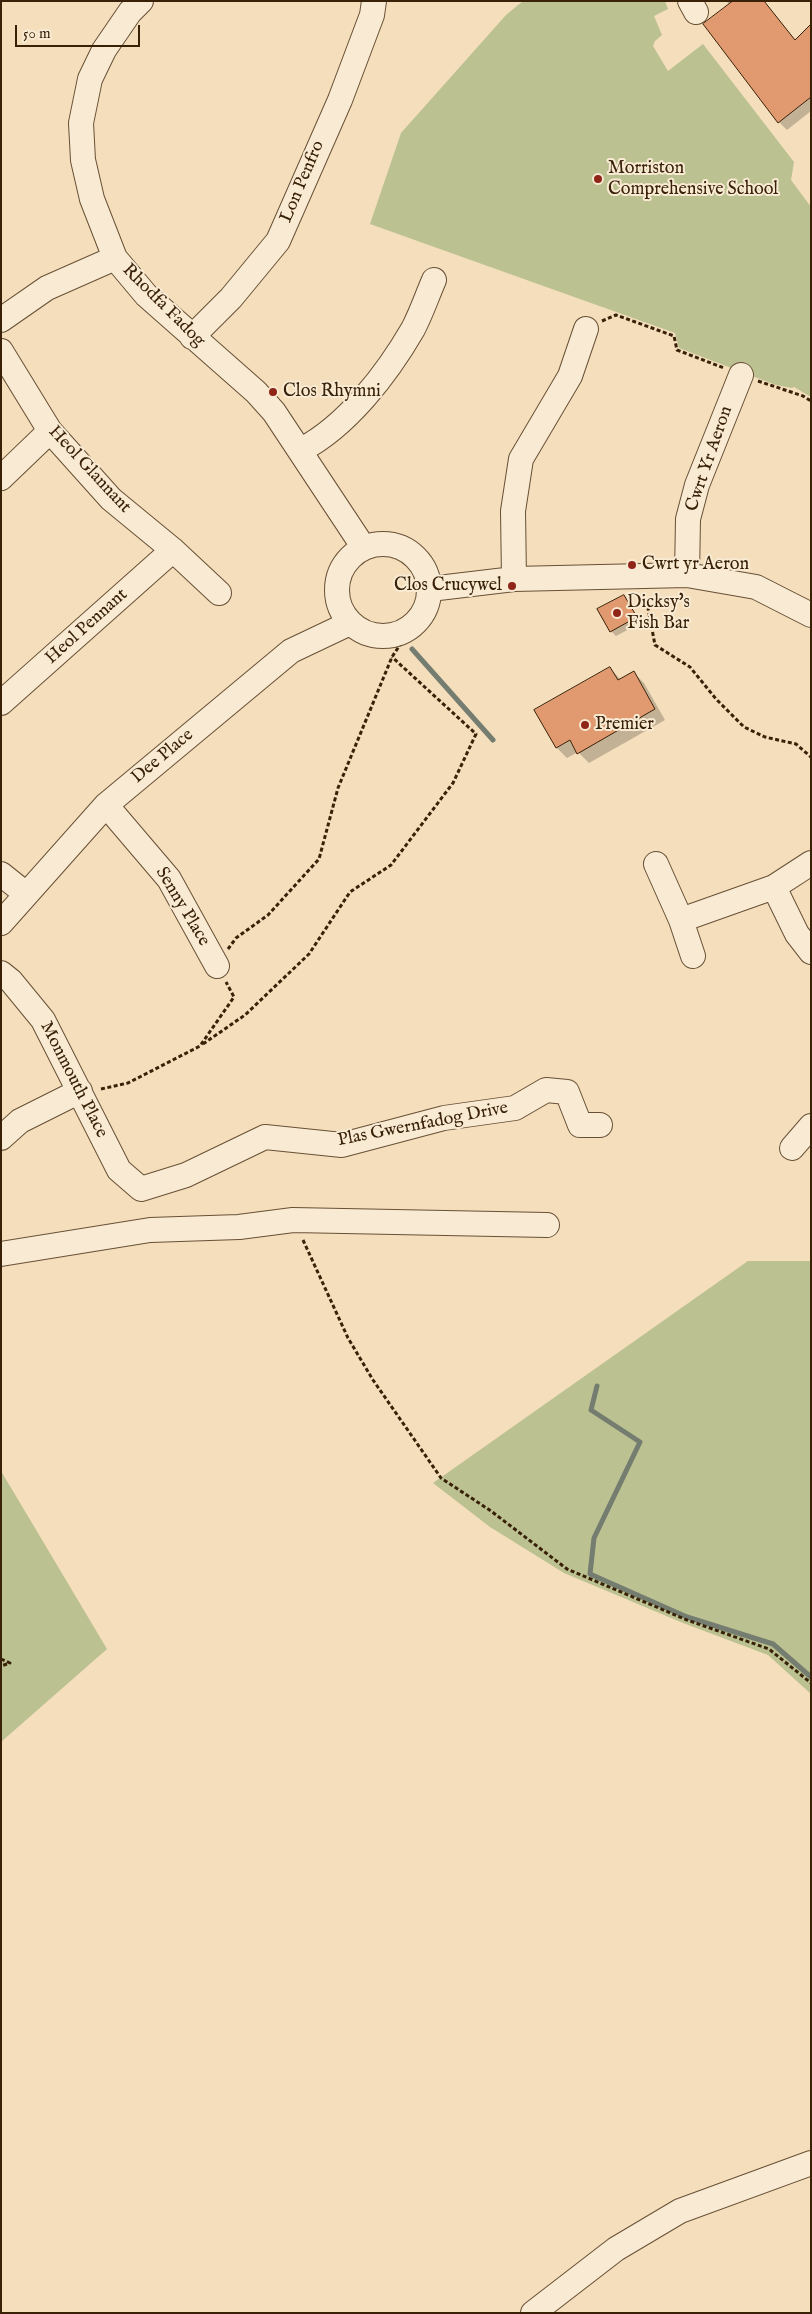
<!DOCTYPE html>
<html>
<head>
<meta charset="utf-8">
<style>
	body { margin:0 }
	#map { position:relative; width:812px; height:2314px; overflow:hidden; background:#f4debc; font-family:"IM FELL English",serif }
	canvas { display:block }
	.frame { position:absolute; inset:0; border:2px solid #392108; pointer-events:none }
	.scale { position:absolute; left:15px; top:25px; width:125px; height:22px; box-sizing:border-box; border:2px solid #392108; border-top:0; padding-left:6px; font-size:15px; line-height:18px; white-space:nowrap; color:#392108; -webkit-text-stroke:4px #f8ead3; paint-order:stroke }
</style>
</head>
<body>
<div id="map">
<canvas width="812" height="2314"></canvas>
<div class="frame"></div>
<div class="scale">50 m</div>
</div>
<script>
const g = document.querySelector('canvas').getContext('2d');
g.lineJoin = 'round';
function paint(path, color) {
  g.fillStyle = color;
  g.fill(path, 'evenodd');
}
function trace(path, color, width, dash) {
  g.strokeStyle = color;
  g.lineWidth = width;
  g.lineCap = dash ? 'butt' : 'round';
  g.setLineDash(dash || []);
  g.stroke(path);
}
function write(font, color, halo, rows, align = 'center') {
  g.font = font + ' "IM FELL English",serif';
  g.lineWidth = 4;
  g.setLineDash([]);
  g.textBaseline = 'middle';
  g.strokeStyle = halo;
  g.fillStyle = color;
  for (const [text, x, y, turn = 0] of rows) {
    g.save();
    g.translate(x, y);
    g.rotate((+turn || 0) * Math.PI / 180);
    g.textAlign = isNaN(turn) ? turn : align;
    if (halo) g.strokeText(text, 0, 0);
    g.fillText(text, 0, 0);
    g.restore();
  }
}
paint(new Path2D(`
	M523,1H665L668,9L654,16L662,35L655,41L653,46L668,71L703,44L794,162L791,180L811,207V397L794,387L792,388L776,385L679,348L675,333L370,224L401,133L506,15Z
	M748,1261H811V1694L768,1655L683,1623L564,1573L490,1527L433,1483Z
	M1,1471L107,1649L1,1742Z`), '#bbc191');
paint(new Path2D(`
	M727,1H764L796,41L811,26V111L787,130L779,122Z
	M624,596L641,623L616,636L611,631Z
	M610,668L621,680L634,673L644,683L665,720L589,763L578,752L567,758L557,748L535,710Z`), '#0003');
trace(new Path2D(`
	M412,649L493,740
	M597,1386L591,1410L640,1442L594,1538L590,1574L687,1617L773,1644L811,1677`), '#747d70', 5);
const building = new Path2D(`
	M733,1H764L795,40L811,24V97L778,123L703,24Z
	M624,595L637,617L610,632L597,609Z
	M610,667L618,680L634,671L655,709L577,754L570,740L556,748L534,710Z`);
paint(building, '#e19970');
trace(building, '#392108', 1);
const minor = new Path2D(`
	M141,1L130,12L104,50L90,79L81,123L83,160L92,199L115,258L146,295L256,392L274,412L364,548
	M690,1L696,12
	M1,320L47,288L115,258
	M192,337L231,298L278,241L340,100L372,15L374,1
	M1,351L50,431L111,499L173,550L219,593
	M301,450C347,426 387,374 413,329C421,314 427,296 434,280
	M1,478L50,431
	M337 590a46 46 0 1 1 92 0a46 46 0 1 1-92 0Z
	M687,575L688,519L697,485L741,375
	M514,579L513,511L521,459L570,376L586,329
	M430,589L514,579L687,575L756,587L811,615
	M1,703L173,550
	M106,805L169,879L217,966
	M656,864L681,920L693,956
	M1,874L26,894
	M774,887L797,934L811,952
	M681,920L774,887L811,863
	M1,923L106,805L291,651L350,623
	M1,973L11,981L43,1020L119,1170L141,1189L186,1175L265,1137L342,1145L444,1118L515,1108L546,1090L567,1092L580,1125H600
	M1,1138L20,1121L80,1091
	M792,1148L811,1126
	M1,1254L150,1230L239,1227L293,1220L547,1225
	M533,2313L616,2249L680,2211L811,2163`);
trace(minor, '#685035', 26);
trace(new Path2D(`
	M602,321L616,315L674,336L677,350L724,368
	M758,381L803,396L811,401
	M642,595L647,603L655,645L690,667L716,699L744,727L765,737L796,744L811,757
	M228,949L236,938L268,915L319,859L338,788L392,657L411,628
	M203,1044L245,1015L309,954L350,892L391,865L453,783L476,734L392,657
	M101,1089L128,1083L200,1046L234,997L226,982
	M303,1240L348,1338L373,1380L441,1478L491,1511L567,1569L687,1620L769,1649L811,1683
	M1,1659L10,1663L1,1666`), '#392108', 3, [4, 2.5]);
trace(minor, '#f8ead3', 24);
for (const [x, y, r, color] of [
	[598,179,5,"#8f2418"],
	[273,392,5,"#8f2418"],
	[632,565,5,"#8f2418"],
	[512,586,5,"#8f2418"],
	[617,613,5,"#8f2418"],
	[585,725,5,"#8f2418"]
]) {
  const dot = new Path2D();
  dot.arc(x, y, r, 0, 2 * Math.PI);
  g.fillStyle = color;
  g.fill(dot);
  trace(dot, '#f8ead3', 2);
}
write('18px', '#392108', '#f8ead3', [
	["Morriston",608,169],
	["Comprehensive School",608,190],
	["Clos Rhymni",283,392],
	["Cwrt yr Aeron",642,565],
	["Clos Crucywel",502,586,"right"],
	["Dicksy's",627,603],
	["Fish Bar",627,624],
	["Premier",595,725]
], 'left');
write('18px', '#392108', '#f8ead3', [
	["Lon Penfro",303,182,-67],
	["Rhodfa Fadog",163,306,45],
	["Cwrt Yr Aeron",710,459,-71],
	["Heol Glannant",89,470,47],
	["Heol Pennant",87,627,-42],
	["Dee Place",163,757,-40],
	["Senny Place",182,907,59],
	["Monmouth Place",73,1080,63],
	["Plas Gwernfadog Drive",423,1125,-11]
]);
</script>
</body>
</html>
